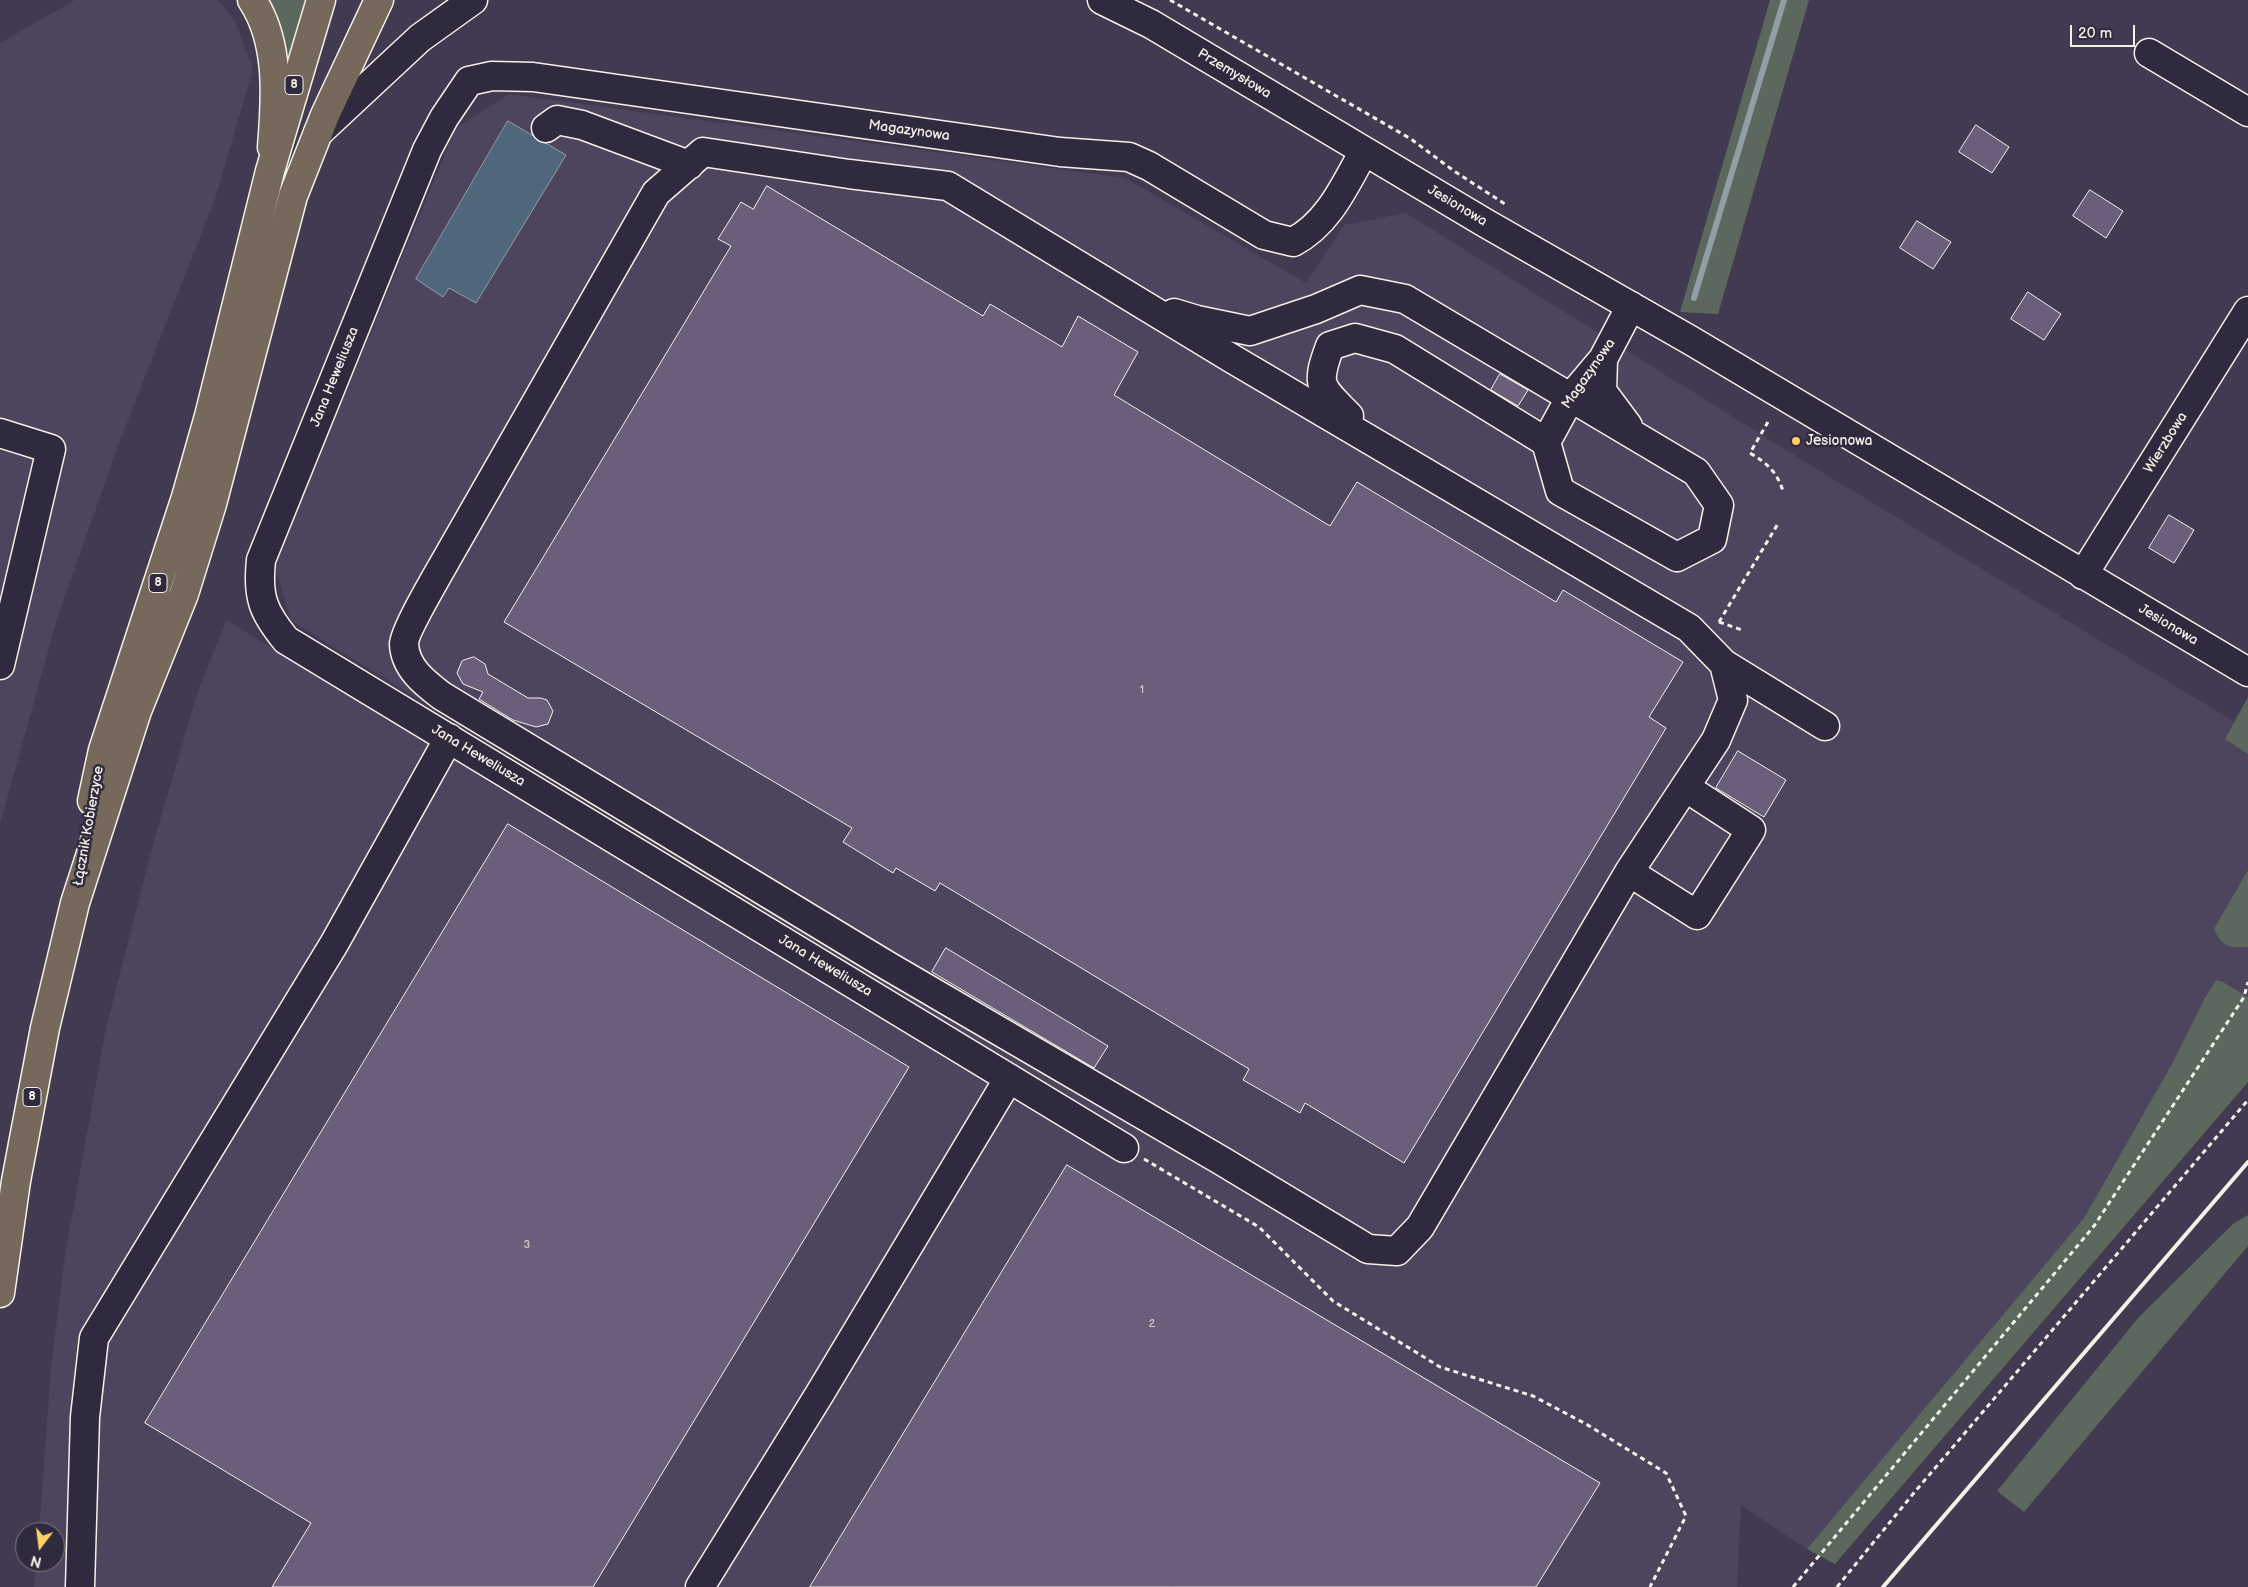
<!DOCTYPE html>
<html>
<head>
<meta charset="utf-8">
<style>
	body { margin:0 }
	#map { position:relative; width:2248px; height:1587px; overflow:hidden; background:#413a50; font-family:"Balsamiq Sans",sans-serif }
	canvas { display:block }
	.north { position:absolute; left:15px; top:1522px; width:50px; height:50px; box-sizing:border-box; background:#2f2a3d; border:1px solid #7e7a81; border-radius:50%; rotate:195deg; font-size:14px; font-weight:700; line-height:20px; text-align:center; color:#f4f1e8 }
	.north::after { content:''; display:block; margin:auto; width:18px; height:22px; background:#ffd166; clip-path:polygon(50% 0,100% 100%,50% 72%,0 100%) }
	.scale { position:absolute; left:2070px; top:25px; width:65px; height:22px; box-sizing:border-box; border:2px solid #f4f1e8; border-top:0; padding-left:6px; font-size:15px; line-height:18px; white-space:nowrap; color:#f4f1e8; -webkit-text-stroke:4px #2f2a3d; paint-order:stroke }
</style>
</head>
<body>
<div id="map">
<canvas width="2248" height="1587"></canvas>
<div class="north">N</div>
<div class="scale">20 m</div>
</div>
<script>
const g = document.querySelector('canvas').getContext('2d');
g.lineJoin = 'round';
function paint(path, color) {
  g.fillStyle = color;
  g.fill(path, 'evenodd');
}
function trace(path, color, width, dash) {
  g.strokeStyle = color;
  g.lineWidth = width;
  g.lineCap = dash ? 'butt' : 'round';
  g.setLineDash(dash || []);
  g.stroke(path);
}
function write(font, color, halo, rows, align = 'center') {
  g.font = font + ' "Balsamiq Sans",sans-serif';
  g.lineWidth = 5;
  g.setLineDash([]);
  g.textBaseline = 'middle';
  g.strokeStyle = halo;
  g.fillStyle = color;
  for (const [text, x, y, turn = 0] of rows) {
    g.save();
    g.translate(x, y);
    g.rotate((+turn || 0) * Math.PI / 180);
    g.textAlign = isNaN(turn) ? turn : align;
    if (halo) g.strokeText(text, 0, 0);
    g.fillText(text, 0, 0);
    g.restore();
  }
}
paint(new Path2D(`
	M75,0H218L234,19L253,69L215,199L119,443L57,619L0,824V43Z
	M509,94L1125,178L1306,283L1344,225L1406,213L1810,465L2248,730V997L2223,982L2216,980L2206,996L2173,1062L2084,1218L1807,1549L1741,1505L1737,1587H34L36,1562H55V1532H39L51,1367L65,1255L106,1028L154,841L197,694L226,620L1117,1157L1130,1135L291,621L274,564L456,128Z`), '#4d455d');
paint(new Path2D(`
	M267,0H309L287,61Z
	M1770,0H1809L1718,314L1680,312Z
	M2248,697V754L2225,739Z
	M2248,870V947C2230,949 2221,946 2214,929Z
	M2216,980L2223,982L2248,997V1082L1835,1564L1807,1549L2084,1218L2173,1062L2206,996Z
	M2248,1215V1246L2024,1512L1997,1491L2139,1317L2233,1224Z`), '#5c685d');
const water = new Path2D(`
	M508,121L566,155L476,303L449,288L443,297L416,279Z`);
paint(water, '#50677b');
trace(water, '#929ea7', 1);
trace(new Path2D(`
	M1694,298L1784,0`), '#929ea7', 6);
const building = new Path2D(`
	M1976,125L2009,147L1992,173L1959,152Z
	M767,186L983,316L990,304L1062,347L1078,316L1138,352L1114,395L1330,526L1357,482L1556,602L1563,590L1683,662L1649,717L1666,728L1404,1163L1305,1103L1300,1113L1266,1093L1243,1080L1249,1069L940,883L935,891L896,868L893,873L843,842L852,828L504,622L731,246L718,239L741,202L753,209Z
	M2090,190L2123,211L2106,238L2073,216Z
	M1917,221L1951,242L1933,269L1900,248Z
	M2028,292L2061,314L2044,340L2011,319Z
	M1500,374L1528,390L1518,406L1491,390Z
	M2169,515L2194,530L2174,563L2149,548Z
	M474,657L485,664L488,674L528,698H541L547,700L553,711L548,724L536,727L513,720L479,699L483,692L463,684L457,673L462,661Z
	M1738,751L1786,780L1764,817L1716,788Z
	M508,824L909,1067L593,1587H272L311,1523L145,1423Z
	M946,948L1108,1046L1094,1068L932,972Z
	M1067,1165L1600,1483L1536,1587H810Z`);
paint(building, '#6a5e7b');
trace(building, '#f4f1e8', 1);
const minor = new Path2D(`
	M1102,0L1151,24L1487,224L1690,340L2248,672
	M2149,53L2248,112
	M546,128L557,120L582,125L689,165
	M318,133L420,38L473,0
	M1174,313L1197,320L1250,331L1316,309L1360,290L1405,299L1696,472L1719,505L1712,539L1677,557L1560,491L1546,442L1395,349L1355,338L1330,346C1315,387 1320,386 1349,416
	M1603,359L1602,391L1628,426
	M0,433L51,449L0,665
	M1546,442L1570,398L1603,359L1631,306
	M2083,575L2248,311
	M1724,664L1733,700L1716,740L1629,872L1420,1227L1397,1251L1368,1249L1222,1161L888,966L442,696C425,683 405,668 404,644C404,631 441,569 450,553L656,193L703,152L849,174L948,186L1231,358L1689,628L1724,664L1825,726
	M1629,872L1697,915L1751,830L1685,787
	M1124,1148L286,640C263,612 257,597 261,560L427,150L444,118L469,81L492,76L533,77L1060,152L1129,157L1149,166L1264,235L1293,242C1329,223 1345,185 1364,151
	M80,1587L85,1417L94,1338L334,944L449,738
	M700,1587L819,1395L1009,1078`);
const major = new Path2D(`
	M252,0C280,42 276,98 272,147`);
const highway = new Path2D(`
	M92,801L103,750L186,497L209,416L270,171L321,0
	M0,1293L16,1181L45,1028L75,903L137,711L184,594L212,504L293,196L325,115L379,0`);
trace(minor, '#f4f1e8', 31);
trace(major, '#f4f1e8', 31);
trace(highway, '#f4f1e8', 31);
trace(new Path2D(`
	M1170,0L1411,139L1454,171L1505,204
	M1768,422L1750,453C1767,463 1777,472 1783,491
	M1719,622L1742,630
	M1719,622L1779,522
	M1144,1159L1259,1227L1333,1301L1440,1367L1533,1396L1586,1424L1666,1473L1686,1516L1650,1587
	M1793,1587L2094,1226L2244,997L2248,982
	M1837,1587L1913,1494L2248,1100`), '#f4f1e8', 3, [5, 4]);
trace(minor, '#2f2a3d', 28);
trace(major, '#76695c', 28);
trace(highway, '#76695c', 28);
trace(new Path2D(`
	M1883,1587L2248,1162`), '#f4f1e8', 4);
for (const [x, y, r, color] of [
	[1796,441,5,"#ffd166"]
]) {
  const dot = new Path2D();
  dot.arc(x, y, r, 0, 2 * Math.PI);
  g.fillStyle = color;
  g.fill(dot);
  trace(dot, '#2f2a3d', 2);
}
write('11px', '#d2cccd', null, [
	["1",1142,690],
	["3",527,1245],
	["2",1152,1324]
]);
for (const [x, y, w] of [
	[294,85,18],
	[158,583,18],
	[32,1097,18]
]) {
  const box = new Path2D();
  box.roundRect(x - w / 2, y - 9.5, w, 19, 4);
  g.fillStyle = '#2f2a3d';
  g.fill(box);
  trace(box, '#f4f1e8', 1);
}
write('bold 12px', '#f4f1e8', null, [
	["8",294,85],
	["8",158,583],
	["8",32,1097]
]);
write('14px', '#f4f1e8', '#2f2a3d', [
	["Przemysłowa",1234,74,31],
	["Magazynowa",909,131,8],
	["Jesionowa",1457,206,31],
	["Magazynowa",1589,374,-55],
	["Jana Heweliusza",335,377,-68],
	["Wierzbowa",2166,443,-58],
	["Jesionowa",2168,625,31],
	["Jana Heweliusza",478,756,31],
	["Łącznik Kobierzyce",89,826,-80],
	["Jana Heweliusza",825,966,31]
]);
write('14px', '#f4f1e8', '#2f2a3d', [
	["Jesionowa",1806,441]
], 'left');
</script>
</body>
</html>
